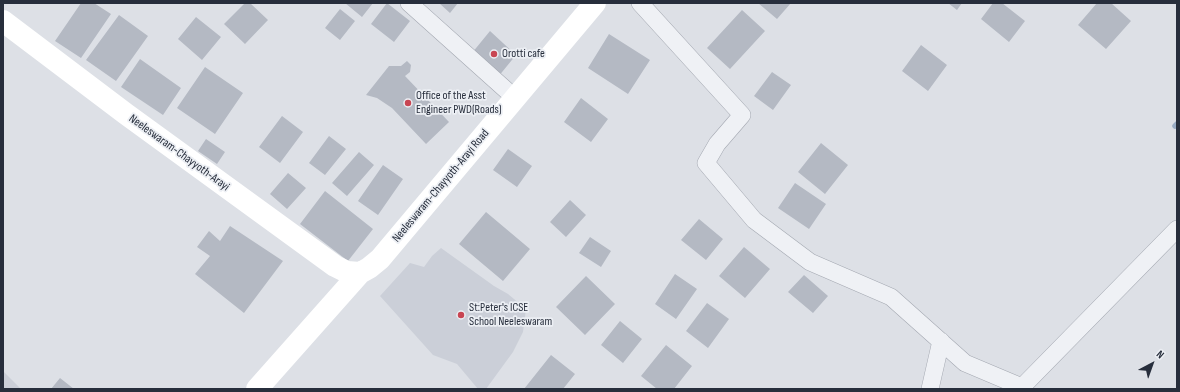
<!DOCTYPE html>
<html>
<head>
<meta charset="utf-8">
<style>
	body { margin:0 }
	#map { position:relative; width:1180px; height:392px; overflow:hidden; background:#dde0e6; font-family:"Sofia Sans Condensed",sans-serif }
	canvas { display:block }
	.frame { position:absolute; inset:0; border:4px solid #272e3c; pointer-events:none }
	.north { position:absolute; left:1132px; top:344px; width:40px; height:40px; -webkit-text-stroke:3px #eceff4; paint-order:stroke; rotate:41deg; font-size:11px; font-weight:700; line-height:16px; text-align:center; color:#272e3c }
	.north::after { content:''; display:block; margin:auto; width:14px; height:18px; background:#272e3c; clip-path:polygon(50% 0,100% 100%,50% 72%,0 100%) }
</style>
</head>
<body>
<div id="map">
<canvas width="1180" height="392"></canvas>
<div class="frame"></div>
<div class="north">N</div>
</div>
<script>
const g = document.querySelector('canvas').getContext('2d');
g.lineJoin = 'round';
function paint(path, color) {
  g.fillStyle = color;
  g.fill(path, 'evenodd');
}
function trace(path, color, width, dash) {
  g.strokeStyle = color;
  g.lineWidth = width;
  g.lineCap = dash ? 'butt' : 'round';
  g.setLineDash(dash || []);
  g.stroke(path);
}
function write(font, color, halo, rows, align = 'center') {
  g.font = font + ' "Sofia Sans Condensed",sans-serif';
  g.lineWidth = 3.5;
  g.setLineDash([]);
  g.textBaseline = 'middle';
  g.strokeStyle = halo;
  g.fillStyle = color;
  for (const [text, x, y, turn = 0] of rows) {
    g.save();
    g.translate(x, y);
    g.rotate((+turn || 0) * Math.PI / 180);
    g.textAlign = isNaN(turn) ? turn : align;
    if (halo) g.strokeText(text, 0, 0);
    g.fillText(text, 0, 0);
    g.restore();
  }
}
paint(new Path2D(`
	M441,248L494,286L508,294L526,309L523,332L513,352L486,389H478L457,364L433,355L380,296L410,263L424,267L432,256Z
	M3,371L21,389H3Z`), '#cbcfd8');
trace(new Path2D(`
	M1175,126L1177,124`), '#99acc5', 5.5);
paint(new Path2D(`
	M81,3H94L111,14L81,58L55,41Z
	M245,3H250L268,20L245,44L224,24Z
	M345,3H373L362,17Z
	M387,3L410,21L394,42L371,24Z
	M439,3H458L450,13Z
	M758,3H791L777,19Z
	M948,3H962L957,10Z
	M993,3H1002L1025,21L1009,42L981,19Z
	M1097,3H1111L1131,21L1106,49L1078,25Z
	M340,9L355,21L340,40L325,28Z
	M742,10L765,31L730,69L707,48Z
	M119,15L148,36L116,81L86,60Z
	M196,17L221,37L202,60L178,39Z
	M490,31L516,55L498,77L472,53Z
	M609,34L650,60L628,94L588,68Z
	M921,45L947,65L928,91L902,71Z
	M140,59L181,88L163,115L121,87Z
	M407,61L411,65L410,72L405,76L449,122L426,144L392,108L377,98L366,95L389,66H401Z
	M205,67L243,93L215,134L177,108Z
	M772,72L791,85L773,110L754,96Z
	M581,98L608,119L591,142L564,122Z
	M282,116L303,132L280,163L259,147Z
	M329,136L346,149L325,175L309,163Z
	M206,139L225,152L217,164L198,151Z
	M821,143L848,165L825,194L798,172Z
	M508,149L532,166L517,187L493,170Z
	M359,152L374,165L347,196L332,183Z
	M383,165L403,179L378,215L358,201Z
	M288,173L306,188L287,209L270,194Z
	M795,183L826,204L809,229L778,208Z
	M325,191L373,229L348,261L300,224Z
	M570,200L586,215L566,237L550,222Z
	M486,212L530,249L503,281L459,244Z
	M699,219L723,239L706,260L681,240Z
	M230,226L283,261L244,313L195,274L210,256L197,247L209,231L220,241Z
	M590,237L611,251L601,267L579,253Z
	M744,247L770,269L745,298L719,276Z
	M675,274L697,289L676,319L655,304Z
	M804,275L828,296L813,313L788,292Z
	M586,276L615,304L585,335L556,307Z
	M707,303L729,319L708,348L686,331Z
	M620,321L642,339L623,363L601,345Z
	M666,345L692,366L674,389H657L641,376Z
	M551,355L575,374L563,389H524Z
	M60,378L74,389H51Z`), '#b4b9c3');
const minor = new Path2D(`
	M409,3L515,98
	M640,3L742,115L717,144L706,163L754,220L810,262L891,297L965,363L1022,387L1024,389
	M1022,387L1177,229
	M930,389L941,341`);
trace(minor, '#a3a7b0', 18);
trace(minor, '#eff1f5', 17);
trace(new Path2D(`
	M3,21L126,114L335,266L347,272L360,273
	M257,389L360,273L369,268L380,259L595,3`), '#fff', 22);
for (const [x, y, r, color] of [
	[494,54,4,"#c84552"],
	[408,103,4,"#c84552"],
	[461,315,4,"#c84552"]
]) {
  const dot = new Path2D();
  dot.arc(x, y, r, 0, 2 * Math.PI);
  g.fillStyle = color;
  g.fill(dot);
  trace(dot, '#eceff4', 1.5);
}
write('12px', '#272e3c', '#eceff4', [
	["Orotti cafe",502,54],
	["Office of the Asst",416,96],
	["Engineer PWD(Roads)",416,110],
	["St:Peter's ICSE",469,308],
	["School Neeleswaram",469,322]
], 'left');
write('12px', '#272e3c', '#eceff4', [
	["Neeleswaram-Chayyoth-Arayi",179,153,36],
	["Neeleswaram-Chayyoth-Arayi Road",441,186,-50]
]);
</script>
</body>
</html>
